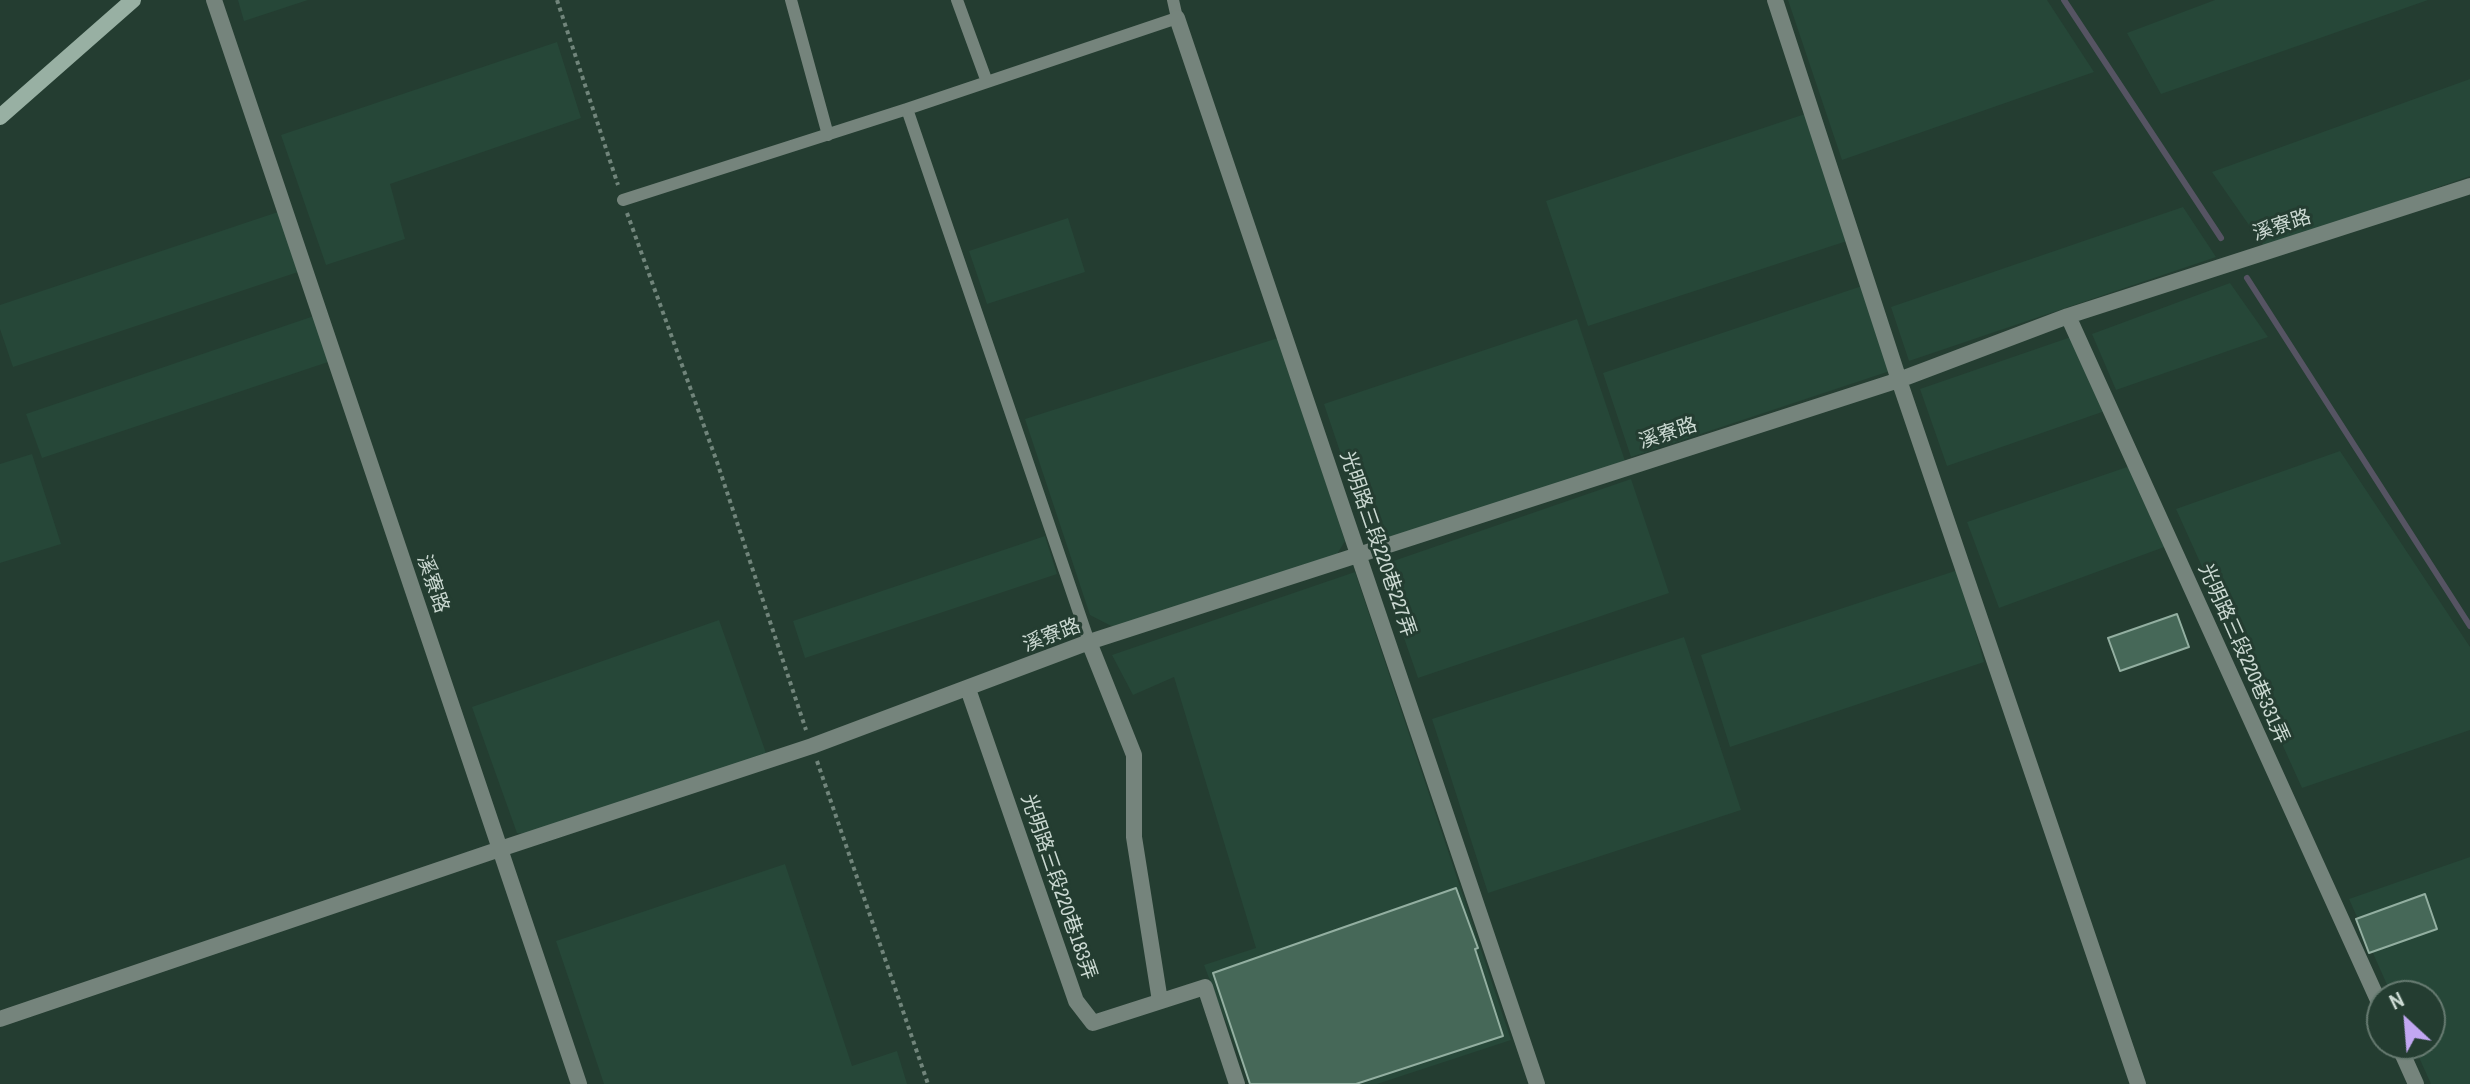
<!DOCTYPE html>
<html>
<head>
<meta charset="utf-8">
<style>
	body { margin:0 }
	#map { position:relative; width:2470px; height:1084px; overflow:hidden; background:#243d31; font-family:"Archivo Narrow",sans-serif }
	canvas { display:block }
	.north { position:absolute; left:2366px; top:980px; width:80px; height:80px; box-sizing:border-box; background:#243d31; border:2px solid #677b71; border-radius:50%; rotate:334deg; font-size:22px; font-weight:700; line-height:32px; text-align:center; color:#cbd9d2 }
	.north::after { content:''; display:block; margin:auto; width:28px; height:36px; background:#c2a7f2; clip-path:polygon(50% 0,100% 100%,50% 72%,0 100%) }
</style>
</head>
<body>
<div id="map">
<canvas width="2470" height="1084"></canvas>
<div class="north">N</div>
</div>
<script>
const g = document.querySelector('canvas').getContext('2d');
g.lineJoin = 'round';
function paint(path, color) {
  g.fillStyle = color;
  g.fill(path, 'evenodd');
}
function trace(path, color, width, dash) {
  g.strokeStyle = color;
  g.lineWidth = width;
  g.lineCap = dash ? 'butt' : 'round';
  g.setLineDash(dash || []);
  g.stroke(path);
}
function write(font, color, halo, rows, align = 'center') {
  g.font = font + ' "Archivo Narrow","Noto Sans TC",sans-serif';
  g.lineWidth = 6;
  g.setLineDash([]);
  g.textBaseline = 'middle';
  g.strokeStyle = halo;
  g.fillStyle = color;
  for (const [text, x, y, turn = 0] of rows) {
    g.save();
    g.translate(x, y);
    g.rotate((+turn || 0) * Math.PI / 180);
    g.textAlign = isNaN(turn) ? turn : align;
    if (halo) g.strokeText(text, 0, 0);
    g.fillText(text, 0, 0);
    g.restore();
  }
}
paint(new Path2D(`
	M238,0H308L244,21Z
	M1788,0H2047L2094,72L1842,160Z
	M2215,0H2428L2161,94L2127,33Z
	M557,42L581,118L390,184L405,239L326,265L281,135Z
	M2470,79V176L2265,248L2212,172Z
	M1805,114L1847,241L1588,326L1546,201Z
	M2183,207L2216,257L1909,361L1891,307Z
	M278,212L298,272L13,367L0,329V305Z
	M1068,218L1085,272L987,304L969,251Z
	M2230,283L2268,337L2116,390L2092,334Z
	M1862,286L1890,371L1631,457L1603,373Z
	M314,316L331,361L42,458L26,414Z
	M1577,319L1625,461L1372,547L1324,404Z
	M2071,337L2105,411L1947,466L1920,389Z
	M1278,338L1345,541L1331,564L1119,630L1090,615L1025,419Z
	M2340,451L2470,647V730L2302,788L2176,509Z
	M32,454L61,544L0,563V464Z
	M2130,466L2167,546L1999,608L1967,522Z
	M1631,479L1669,593L1418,678L1379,566Z
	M1045,536L1057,574L805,658L793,621Z
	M1958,570L1984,662L1730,747L1701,655Z
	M1355,572L1511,1040L1377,1084H1250L1204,965L1256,948L1174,677L1133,695L1112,655Z
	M719,620L767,756L526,834L517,833L472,707Z
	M1684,637L1741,810L1488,893L1432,719Z
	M2470,857V1084H2431L2413,1044H2430V996H2392L2349,899Z
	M785,864L852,1066L897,1051L907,1084H604L556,941Z`), '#264738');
trace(new Path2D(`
	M2064,0L2221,238
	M2247,278L2470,626`), '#565463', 6);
const building = new Path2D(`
	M2177,614L2189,647L2120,671L2108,638Z
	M1456,888L1478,948L1475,949L1503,1036L1356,1084H1250L1213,973Z
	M2425,894L2437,929L2369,953L2356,919Z`);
paint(building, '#466858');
trace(building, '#93afa1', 2);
trace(new Path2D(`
	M557,0L618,185
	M627,213L717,462L806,730
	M817,761L928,1084`), '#71857b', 4, [4, 4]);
trace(new Path2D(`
	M791,0L828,135
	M957,0L987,82
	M907,109L1089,642
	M623,200L907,109L1177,18L1173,0`), '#75847c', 12);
trace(new Path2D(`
	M214,0L500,849L812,746L1089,642L1899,380L2068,316L2470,186
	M1775,0L1899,380L2138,1084
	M1177,18L1537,1084
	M2068,316L2382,1009
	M1089,642L1134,755V837L1160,1001
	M968,689L1076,1001L1093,1023L1205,987L1237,1084
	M0,1019L500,849L579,1084
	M2398,1044L2416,1084`), '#75847c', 16);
trace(new Path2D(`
	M0,117L133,0`), '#98b0a3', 16);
write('20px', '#cbd9d2', '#243d31', [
	["溪寮路",2282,226,-18],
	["溪寮路",1668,434,-18],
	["光明路三段220巷227弄",1377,544,71],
	["溪寮路",432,584,71],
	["溪寮路",1052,636,-21],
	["光明路三段220巷331弄",2243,654,66],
	["光明路三段220巷183弄",1058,887,71]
]);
</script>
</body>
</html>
